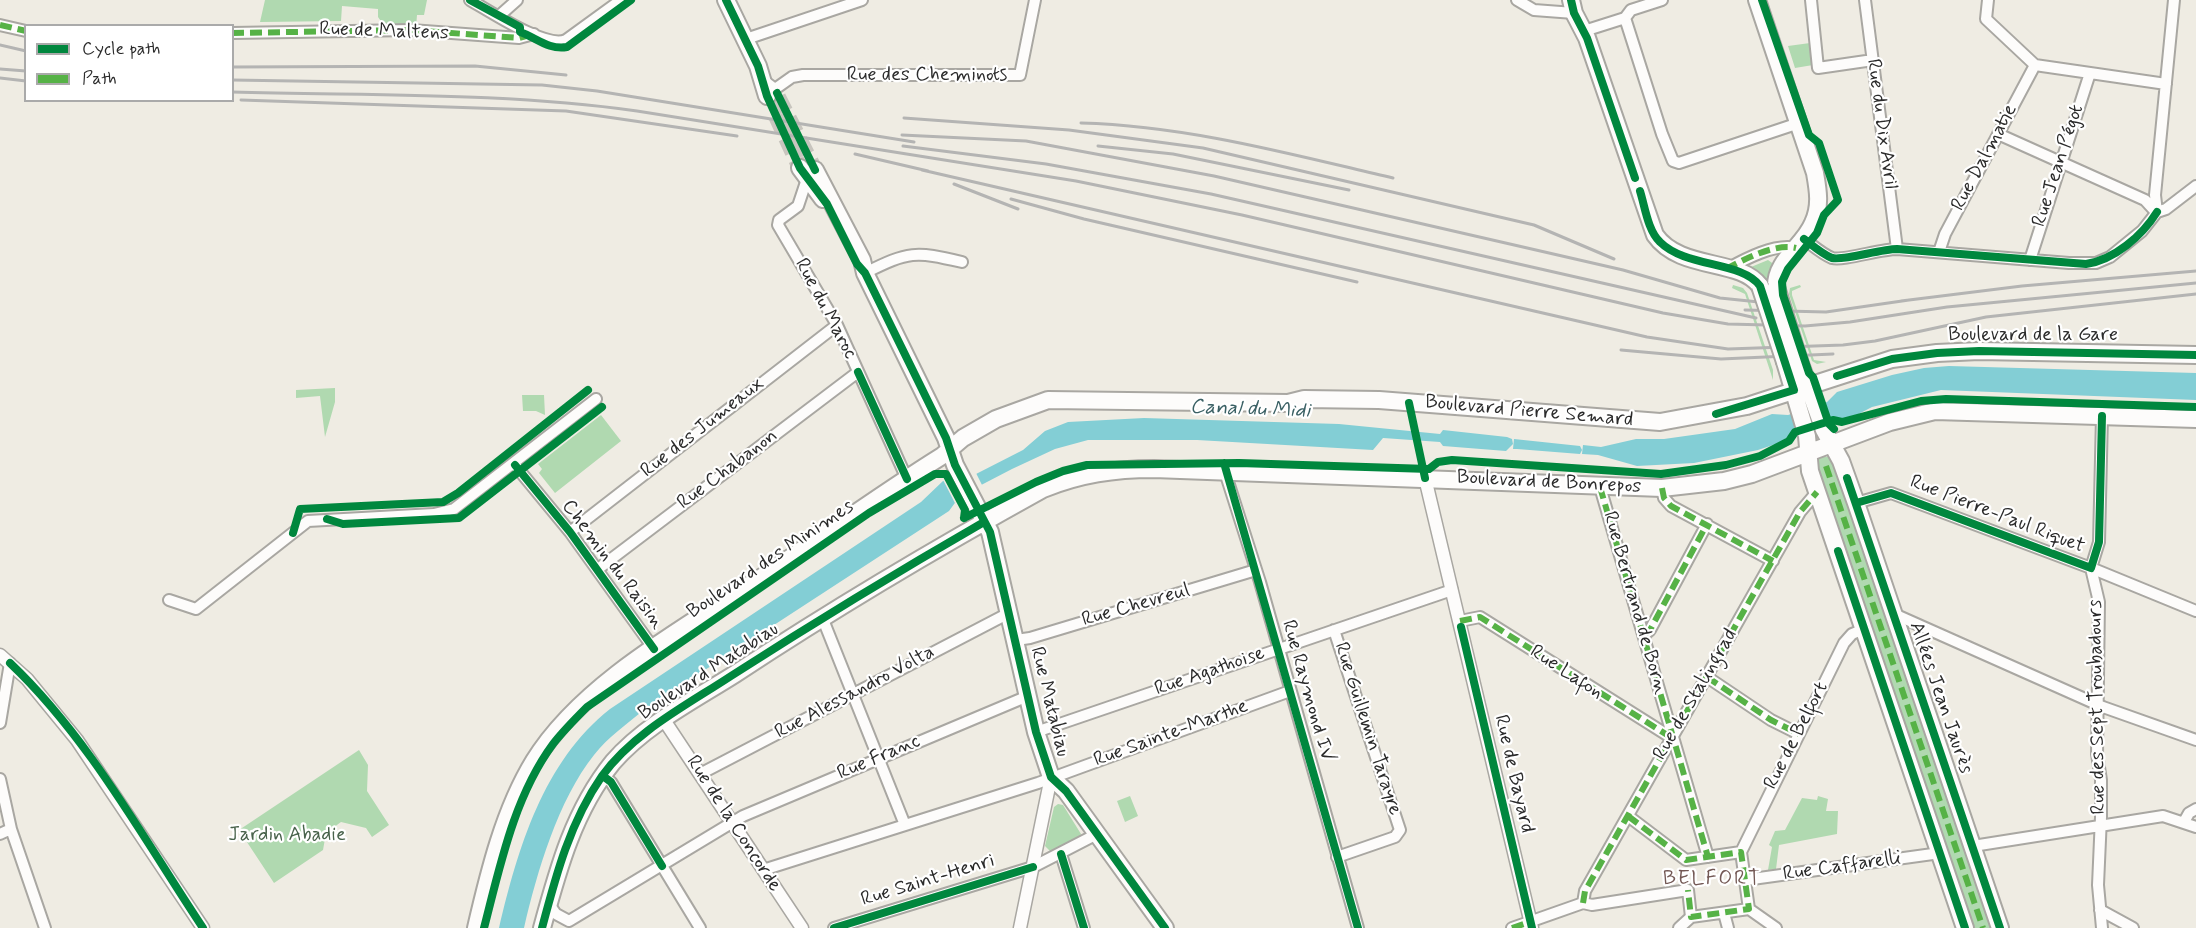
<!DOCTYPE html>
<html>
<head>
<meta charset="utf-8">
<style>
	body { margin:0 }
	#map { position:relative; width:2196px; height:928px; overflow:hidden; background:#efece3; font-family:Mynerve,sans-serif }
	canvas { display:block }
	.legend { position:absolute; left:24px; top:24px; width:210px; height:78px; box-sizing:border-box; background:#fff; border:2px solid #aaa; margin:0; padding:8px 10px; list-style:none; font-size:18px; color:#2b2b2b }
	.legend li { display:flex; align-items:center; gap:12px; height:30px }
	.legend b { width:30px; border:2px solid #aaa }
</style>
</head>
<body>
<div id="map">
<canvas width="2196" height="928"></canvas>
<ul class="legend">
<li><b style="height:8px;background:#00873e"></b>Cycle path</li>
<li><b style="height:8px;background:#56b246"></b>Path</li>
</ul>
</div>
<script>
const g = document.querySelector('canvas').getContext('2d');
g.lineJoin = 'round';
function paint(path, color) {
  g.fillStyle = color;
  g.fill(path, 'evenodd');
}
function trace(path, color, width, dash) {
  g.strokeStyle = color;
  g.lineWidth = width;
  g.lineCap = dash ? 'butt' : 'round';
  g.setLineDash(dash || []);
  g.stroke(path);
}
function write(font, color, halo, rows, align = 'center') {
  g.font = font + ' Mynerve,sans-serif';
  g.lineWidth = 4.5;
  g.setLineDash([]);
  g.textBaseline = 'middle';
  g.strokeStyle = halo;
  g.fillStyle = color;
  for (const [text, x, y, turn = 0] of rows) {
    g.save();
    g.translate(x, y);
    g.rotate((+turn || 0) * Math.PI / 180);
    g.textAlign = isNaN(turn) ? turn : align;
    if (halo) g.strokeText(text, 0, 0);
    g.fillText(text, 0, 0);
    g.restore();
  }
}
paint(new Path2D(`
	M265,0H427L424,15H417L416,28L385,27L378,17V9L342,6L341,21L260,22Z
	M1810,43L1813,65L1795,68L1788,46Z
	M1768,260L1775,265L1767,282L1751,267Z
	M1733,285L1743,288L1747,293L1773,370V380L1745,294L1732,288Z
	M1800,285L1801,287L1792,291V295L1814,360L1826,362L1817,364L1812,361L1789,294L1790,288Z
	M335,388V402L325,437L320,396L296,398V390Z
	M522,395H544L545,415L536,411H523Z
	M601,415L621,441L555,493L539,473L542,469L538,464Z
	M1820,457H1828L1838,472L1996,928H1969L1818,480L1816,462Z
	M359,750L368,765L367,791L389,825L372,837L366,828L341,822L326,833L323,850L274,883L239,830Z
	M1130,796L1138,816L1125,822L1117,801Z
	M1818,796L1828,799L1826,811H1838L1837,834L1779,845L1776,869L1768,870L1772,847L1769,845L1775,831L1785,830L1802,798L1817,800Z
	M1058,804L1063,805L1081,834L1078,839L1051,852L1045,846L1054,807Z`), '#b0d9b0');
paint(new Path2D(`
	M1949,366L2196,373V400L1941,390L1872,407L1847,420L1832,419L1793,432L1782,442L1758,450L1694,463L1637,466L1598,455L1582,454L1583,445L1601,447L1636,439H1664L1735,429L1772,414L1788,415L1827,402L1837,392L1892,375L1924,368Z
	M1144,418L1339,424L1440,434L1443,430L1507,437L1512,439L1513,444L1506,451L1443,446L1440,442L1383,438L1373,450L1197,440H1088L1055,449L1012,469L960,496L949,511L645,709C627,724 608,737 594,755C558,800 537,872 524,928H499C518,848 543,762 610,709L921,502L943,481L976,474L1023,450L1045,431L1068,422Z
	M1514,439L1580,446L1582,450L1580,454L1517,449H1513Z`), '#83ced5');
paint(new Path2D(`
	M975,471L983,487L962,498L957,507L942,478Z`), '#efece3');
trace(new Path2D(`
	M778,97L815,170
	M776,116L800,168`), '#c8c5be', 16, [16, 8]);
const minor = new Path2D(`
	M470,0C490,11 546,49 566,40L621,0
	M1517,0L1534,10L1574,13
	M1811,0L1818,68L1873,60
	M1865,0L1897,249
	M1988,0L1986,19L2035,65L2166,84
	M499,16L517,0
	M1625,18L1662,134L1673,161L1679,163L1799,123
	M0,25L26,31
	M1584,31L1625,18L1631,10L1662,0
	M232,33L411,30L519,38L534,34
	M746,39L862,0
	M763,80L775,89L792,77L803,75H1020L1035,0
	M1998,134L2145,200L2156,212
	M807,179L798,206L779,220L778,225L837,325L907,479
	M2157,212L2155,195L2174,0
	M1804,239C1812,245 1822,254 1832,258C1844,261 1880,249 1897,249L2069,263H2096L2110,257L2142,231L2157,212L2166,209L2196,186
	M1939,252L1945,234L2035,65
	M2030,260L2090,73
	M1727,269C1745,259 1775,243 1796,248
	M865,273C909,251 915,251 962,262
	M2102,416L2099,542L2091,568L2099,602L2097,754L2101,780V817L2098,885L2102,928
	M514,464L570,532L654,649
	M1225,472L1260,582L1358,928
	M1600,487L1708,857
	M1662,488L1664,498L1671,506L1773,561
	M1856,503L1891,493L2091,568L2196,611
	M570,532L837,325
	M598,569L858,372
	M169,600L196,609L308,521L434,514L454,509L596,399
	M1894,614L2103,707L2196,740
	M822,617L905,825
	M1460,621L1480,617L1672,738
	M1334,630L1400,830L1395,837L1337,857
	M1644,635L1650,630L1707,524
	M1016,640L1030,638L1256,570
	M1707,677L1771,720L1799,734
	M0,723L10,663
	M1036,732L1452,590
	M700,774L1009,613
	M603,776L611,782L700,928
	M0,779L11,829L45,928
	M1628,816L1686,860L1741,852
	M2184,822L2189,813L2196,809
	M0,834L11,829
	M1973,846L2163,816L2196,827
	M1741,852L1844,643L1852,634L1864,629
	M1061,854L1084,928
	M763,870L1038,783L1290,691
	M1745,880L1940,853
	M1583,903L1585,891L1800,512L1817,492
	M549,904L556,914L569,921
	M1749,909L1776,928
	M2100,910L2133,928
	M1724,913L1728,928
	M1691,917L1749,909L1741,852
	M569,921L743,816L1028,696
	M834,928L1033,867L1097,834
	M1512,928L1583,903L1592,905L1688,890L1691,917
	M1679,928L1691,917`);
const tertiary = new Path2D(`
	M1425,478L1532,928
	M0,655L27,679L77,740L203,928
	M664,720L802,928
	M1020,928L1051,777`);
const primary = new Path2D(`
	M726,0L758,66L767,96
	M1571,0L1574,13L1587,38L1655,235C1680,271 1740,258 1760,286
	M1757,0L1815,173C1818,190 1821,206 1813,223C1804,246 1775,260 1776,287
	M800,168L823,199
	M815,170L862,260L865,273L946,438L955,465L990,532L1036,732L1051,777L1066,791L1165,928
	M1799,361L1824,430L1841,461L1856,503L2000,928
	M1785,362L1807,436L1810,471L1965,928
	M476,928C489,872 504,810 534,761C582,683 686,627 762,577C822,537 881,494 942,456L963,438L996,419L1048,400L1288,403L1304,399L1379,400L1660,422L1747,406L1892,359L1937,353L1979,351L2196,355
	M542,928C558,869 574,810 613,762C645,725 694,700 735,674C835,608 938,547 1043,489C1080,474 1114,469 1154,469L1662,488L1724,481L1752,474L1890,422L1935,411L2196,419`);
trace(minor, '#a9a7a2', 14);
trace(tertiary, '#a9a7a2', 15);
trace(primary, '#a9a7a2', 20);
trace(minor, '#fdfcfb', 10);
trace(tertiary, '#fdfcfb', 12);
trace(primary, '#fdfcfb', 16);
trace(new Path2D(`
	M0,45L26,51
	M232,67L475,66L566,75
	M0,69L26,71
	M0,78L26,81
	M232,80L542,85L597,91L914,142
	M232,92C368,96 503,92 637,111L1076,181L1242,215L1663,313L1728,324L1805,326L1850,322L1947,307L2196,283
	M241,100L566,111L737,136
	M904,118L1069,130L1203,148L1534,225L1614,259
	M1081,123C1188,126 1290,154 1393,178
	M902,135L1026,141L1214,176L1623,270L1720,298L1778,304
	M903,146L1046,164L1211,194L1756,318
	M1098,146L1173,154L1349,190
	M855,154L928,171
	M922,170L1647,337L1728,349L1843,345L1875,341L1986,317L2196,294
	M954,184L1018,209
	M1011,199L1084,219L1357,282
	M1901,301L2022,286L2196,271
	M1745,310L1826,312L1909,300
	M1621,350L1721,359L1833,354`), '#b4b4b3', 3);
const primaryBridge = new Path2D(`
	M1760,286L1785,362
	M1776,287L1799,361`);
trace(primaryBridge, '#a9a7a2', 20, []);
trace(primaryBridge, '#fdfcfb', 16);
trace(new Path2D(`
	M0,25L26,31
	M232,33L411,30L519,38L526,36
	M1726,269C1745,259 1775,243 1796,248
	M1826,466L1983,928
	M1600,487L1708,857
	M1662,488L1664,498L1671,506L1773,561
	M1460,621L1480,617L1672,738
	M1644,635L1650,630L1707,524
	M1707,677L1771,720L1799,734
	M1628,816L1686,860L1741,852L1749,909L1691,917L1688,890
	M1583,903L1585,891L1800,512L1817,492
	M1512,928L1530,922`), '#56b246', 6, [12, 6]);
trace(new Path2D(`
	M470,0L520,27V32C537,38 548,50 567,47L631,0
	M726,0L758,66L767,96L800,168L827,204L857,264L865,273L946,438L955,465L990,532L1036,732L1051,777L1066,791L1165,928
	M1571,0L1574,13L1587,38L1635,178
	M1762,0L1809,135L1819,143L1838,200L1824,215L1817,233L1788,269L1782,282L1783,295L1809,373L1813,377L1829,424L1834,429
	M777,93L815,170
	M1640,191C1645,207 1648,231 1660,242C1686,268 1742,261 1760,286L1794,390L1716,414
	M1804,239C1812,245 1822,254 1832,258C1844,261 1880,249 1897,249L2086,264C2114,260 2142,236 2157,212
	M858,372L907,479
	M1837,376L1892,359L1937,353L1979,351L2196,355
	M1409,403L1425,478
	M1224,463L1358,928
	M515,465L570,532L654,649
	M1847,478L2000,928
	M1856,503L1891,493L2091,568L2099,542L2102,416
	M964,518L1036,482L1063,471L1087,465L1239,463L1429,469L1438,462L1452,460L1661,474L1726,465L1760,456L1789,441L1795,432L1833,420L1842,422L1921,401L1946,399L2196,407
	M327,519L343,524L459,518L602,407
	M293,533L300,509L443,502L458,493L588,390
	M1838,551L1965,928
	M1461,627L1532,928
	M10,663C89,738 143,838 203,928
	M603,776L611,782L662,866
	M1061,854L1084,928
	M484,928C500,866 514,797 553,744C563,731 575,719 587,707L869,513L935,474H946L965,510L964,518
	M542,928C556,875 570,822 602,776C634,732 687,705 731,676C815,622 899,571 984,522
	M834,928L1033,867`), '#00873e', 8);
write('20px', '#2b2b2b', '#fff', [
	["Rue de Maltens",384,32,2],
	["Rue des Cheminots",927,76],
	["Rue du Dix Avril",1881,124,82],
	["Rue Dalmatie",1985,158,-62],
	["Rue Jean Pégot",2059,166,-72],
	["Rue du Maroc",825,309,62],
	["Boulevard de la Gare",2033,336],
	["Boulevard Pierre Semard",1529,412,5],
	["Rue des Jumeaux",703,428,-38],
	["Rue Chabanon",728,470,-37],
	["Boulevard de Bonrepos",1549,483,3],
	["Rue Pierre-Paul Riquet",1997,515,21],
	["Boulevard des Minimes",771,560,-34],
	["Chemin du Raisin",612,565,53],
	["Rue Bertrand de Born",1634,603,74],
	["Rue Chevreul",1136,606,-16],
	["Boulevard Matabiau",709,672,-33],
	["Rue Agathoise",1210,672,-19],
	["Rue Lafon",1566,673,33],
	["Rue Raymond IV",1307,691,74],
	["Rue Alessandro Volta",855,693,-28],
	["Rue de Stalingrad",1696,695,-60],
	["Allées Jean Jaurès",1940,698,71],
	["Rue Matabiau",1049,702,76],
	["Rue des Sept Troubadours",2098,707,-91],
	["Rue Guillemin Tarayre",1367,729,72],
	["Rue Sainte-Marthe",1171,734,-20],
	["Rue de Belfort",1797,736,-63],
	["Rue Franc",879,758,-23],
	["Rue de Bayard",1513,774,77],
	["Rue de la Concorde",733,824,57],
	["Rue Caffarelli",1842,867,-8],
	["Rue Saint-Henri",928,881,-17]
]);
write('20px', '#48624b', '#fff', [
	["Jardin Abadie",287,836]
]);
write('italic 21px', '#3a6064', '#fff', [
	["Canal du Midi",1250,410,2]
]);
g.letterSpacing = '1.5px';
write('21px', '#735854', '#fff', [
	["BELFORT",1712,880]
]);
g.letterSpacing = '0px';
</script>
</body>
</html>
